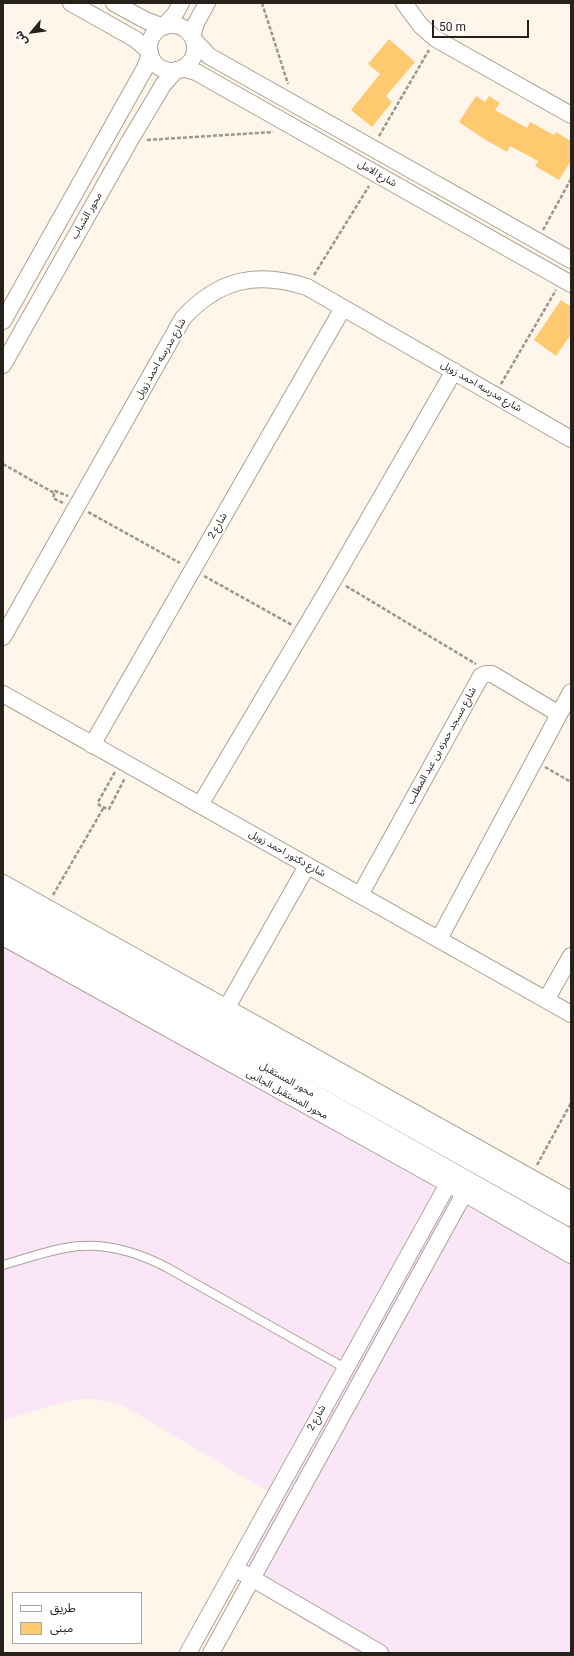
<!DOCTYPE html>
<html>
<head>
<meta charset="utf-8">
<style>
	body { margin:0 }
	#map { position:relative; width:574px; height:1656px; overflow:hidden; background:#fef6eb; font-family:Roboto,"Noto Sans Arabic",sans-serif }
	canvas { display:block }
	.frame { position:absolute; inset:0; border:4px solid #26211a; pointer-events:none }
	.legend { position:absolute; left:12px; top:1592px; width:130px; height:52px; box-sizing:border-box; background:#fff; border:1px solid #a8a6a3; margin:0; padding:5px 7px; list-style:none; font-size:12px; color:#26211a }
	.legend li { display:flex; align-items:center; gap:8px; height:20px }
	.legend b { width:20px; border:1px solid #a8a6a3 }
	.north { position:absolute; left:12px; top:12px; width:40px; height:40px; -webkit-text-stroke:3px #fff; paint-order:stroke; rotate:241deg; font-size:11px; font-weight:700; line-height:16px; text-align:center; color:#26211a }
	.north::after { content:''; display:block; margin:auto; width:14px; height:18px; background:#26211a; clip-path:polygon(50% 0,100% 100%,50% 72%,0 100%) }
	.scale { position:absolute; left:432px; top:20px; width:97px; height:18px; box-sizing:border-box; border:2px solid #26211a; border-top:0; padding-left:5px; font-size:12px; line-height:14px; white-space:nowrap; color:#26211a; -webkit-text-stroke:3px #fff; paint-order:stroke }
</style>
</head>
<body>
<div id="map">
<canvas width="574" height="1656"></canvas>
<div class="frame"></div>
<ul class="legend">
<li><b style="height:5px;background:#fff"></b>طريق</li>
<li><b style="height:11px;background:#ffc970"></b>مبنى</li>
</ul>
<div class="north">ش</div>
<div class="scale">50 m</div>
</div>
<script>
const g = document.querySelector('canvas').getContext('2d');
g.lineJoin = 'round';
function paint(path, color) {
  g.fillStyle = color;
  g.fill(path, 'evenodd');
}
function trace(path, color, width, dash) {
  g.strokeStyle = color;
  g.lineWidth = width;
  g.lineCap = dash ? 'butt' : 'round';
  g.setLineDash(dash || []);
  g.stroke(path);
}
function write(font, color, halo, rows, align = 'center') {
  g.font = font + ' Roboto,"Noto Sans Arabic",sans-serif';
  g.lineWidth = 4;
  g.setLineDash([]);
  g.textBaseline = 'middle';
  g.strokeStyle = halo;
  g.fillStyle = color;
  for (const [text, x, y, turn = 0] of rows) {
    g.save();
    g.translate(x, y);
    g.rotate((+turn || 0) * Math.PI / 180);
    g.textAlign = isNaN(turn) ? turn : align;
    if (halo) g.strokeText(text, 0, 0);
    g.fillText(text, 0, 0);
    g.restore();
  }
}
paint(new Path2D(`
	M3,909L571,1229V1653H358L238,1580L282,1500L129,1409L118,1404L94,1399H81L69,1401L3,1420Z`), '#fae6f7');
paint(new Path2D(`
	M389,39L415,62L386,96L392,102L372,127L351,110L380,74L368,64Z
	M476,96L485,102L489,96L500,103L495,110L527,128L530,122L554,135L556,132L571,141V161L559,180L535,166L538,161L510,146L507,152L484,139L459,122Z
	M561,300L571,307V334L556,356L534,340Z`), '#ffc970');
const service = new Path2D(`
	M3,1265C24,1259 44,1252 65,1248C101,1241 135,1251 166,1267L345,1368`);
const minor = new Path2D(`
	M71,3L135,39L150,52
	M114,3L145,20L163,27
	M404,3L421,26L436,39L571,115
	M149 48a23 23 0 1 1 46 0a23 23 0 1 1-46 0Z
	M164,26L175,14L181,3
	M192,37L196,23L207,3
	M193,39L209,56L571,260
	M182,68L196,72L571,284
	M3,321L145,68L150,54
	M3,365L129,142L163,85L176,70
	M3,637L183,318C219,279 256,271 307,287L571,439
	M3,694L571,1014
	M92,745L343,308
	M200,805L334,579L454,371
	M3,883L571,1200
	M360,895L481,676L486,674H492L559,714
	M3,937L448,1184L571,1255
	M439,939L571,692
	M546,1000L571,956
	M222,1016L307,866
	M243,1573L380,1653
	M188,1653L448,1184
	M211,1653L464,1194`);
const tertiary = new Path2D(`
	M3,898L571,1216
	M3,920L571,1240`);
trace(service, '#ada190', 10);
trace(minor, '#ada190', 18);
trace(tertiary, '#ada190', 22);
trace(new Path2D(`
	M262,3L288,84
	M379,136L429,50
	M147,140L273,132
	M543,230L571,179
	M314,275L369,186
	M501,384L556,290
	M3,464L54,493
	M63,503L53,498L55,491L68,496
	M88,512L180,563
	M204,576L292,625
	M346,586L476,664
	M545,767L571,782
	M115,772L98,802L99,805L107,809H109L125,778
	M53,895L104,807
	M537,1165L571,1103`), '#9c968c', 2.5, [4, 2]);
trace(service, '#fff', 8);
trace(minor, '#fff', 16);
trace(tertiary, '#fff', 20);
write('10px', '#26211a', '#fff', [
	["شارع الامل",377,174,30],
	["محور الشباب",87,216,-60],
	["شارع مدرسه احمد زويل",161,359,-60],
	["شارع مدرسه احمد زويل",481,387,30],
	["شارع 2",218,526,-60],
	["شارع مسجد حمزه بن عبد المطلب",442,746,-61],
	["شارع دكتور احمد زويل",287,854,29],
	["محور المستقبل",287,1080,29],
	["محور المستقبل الجانبى",287,1095,29],
	["شارع 2",317,1418,-61]
]);
</script>
</body>
</html>
